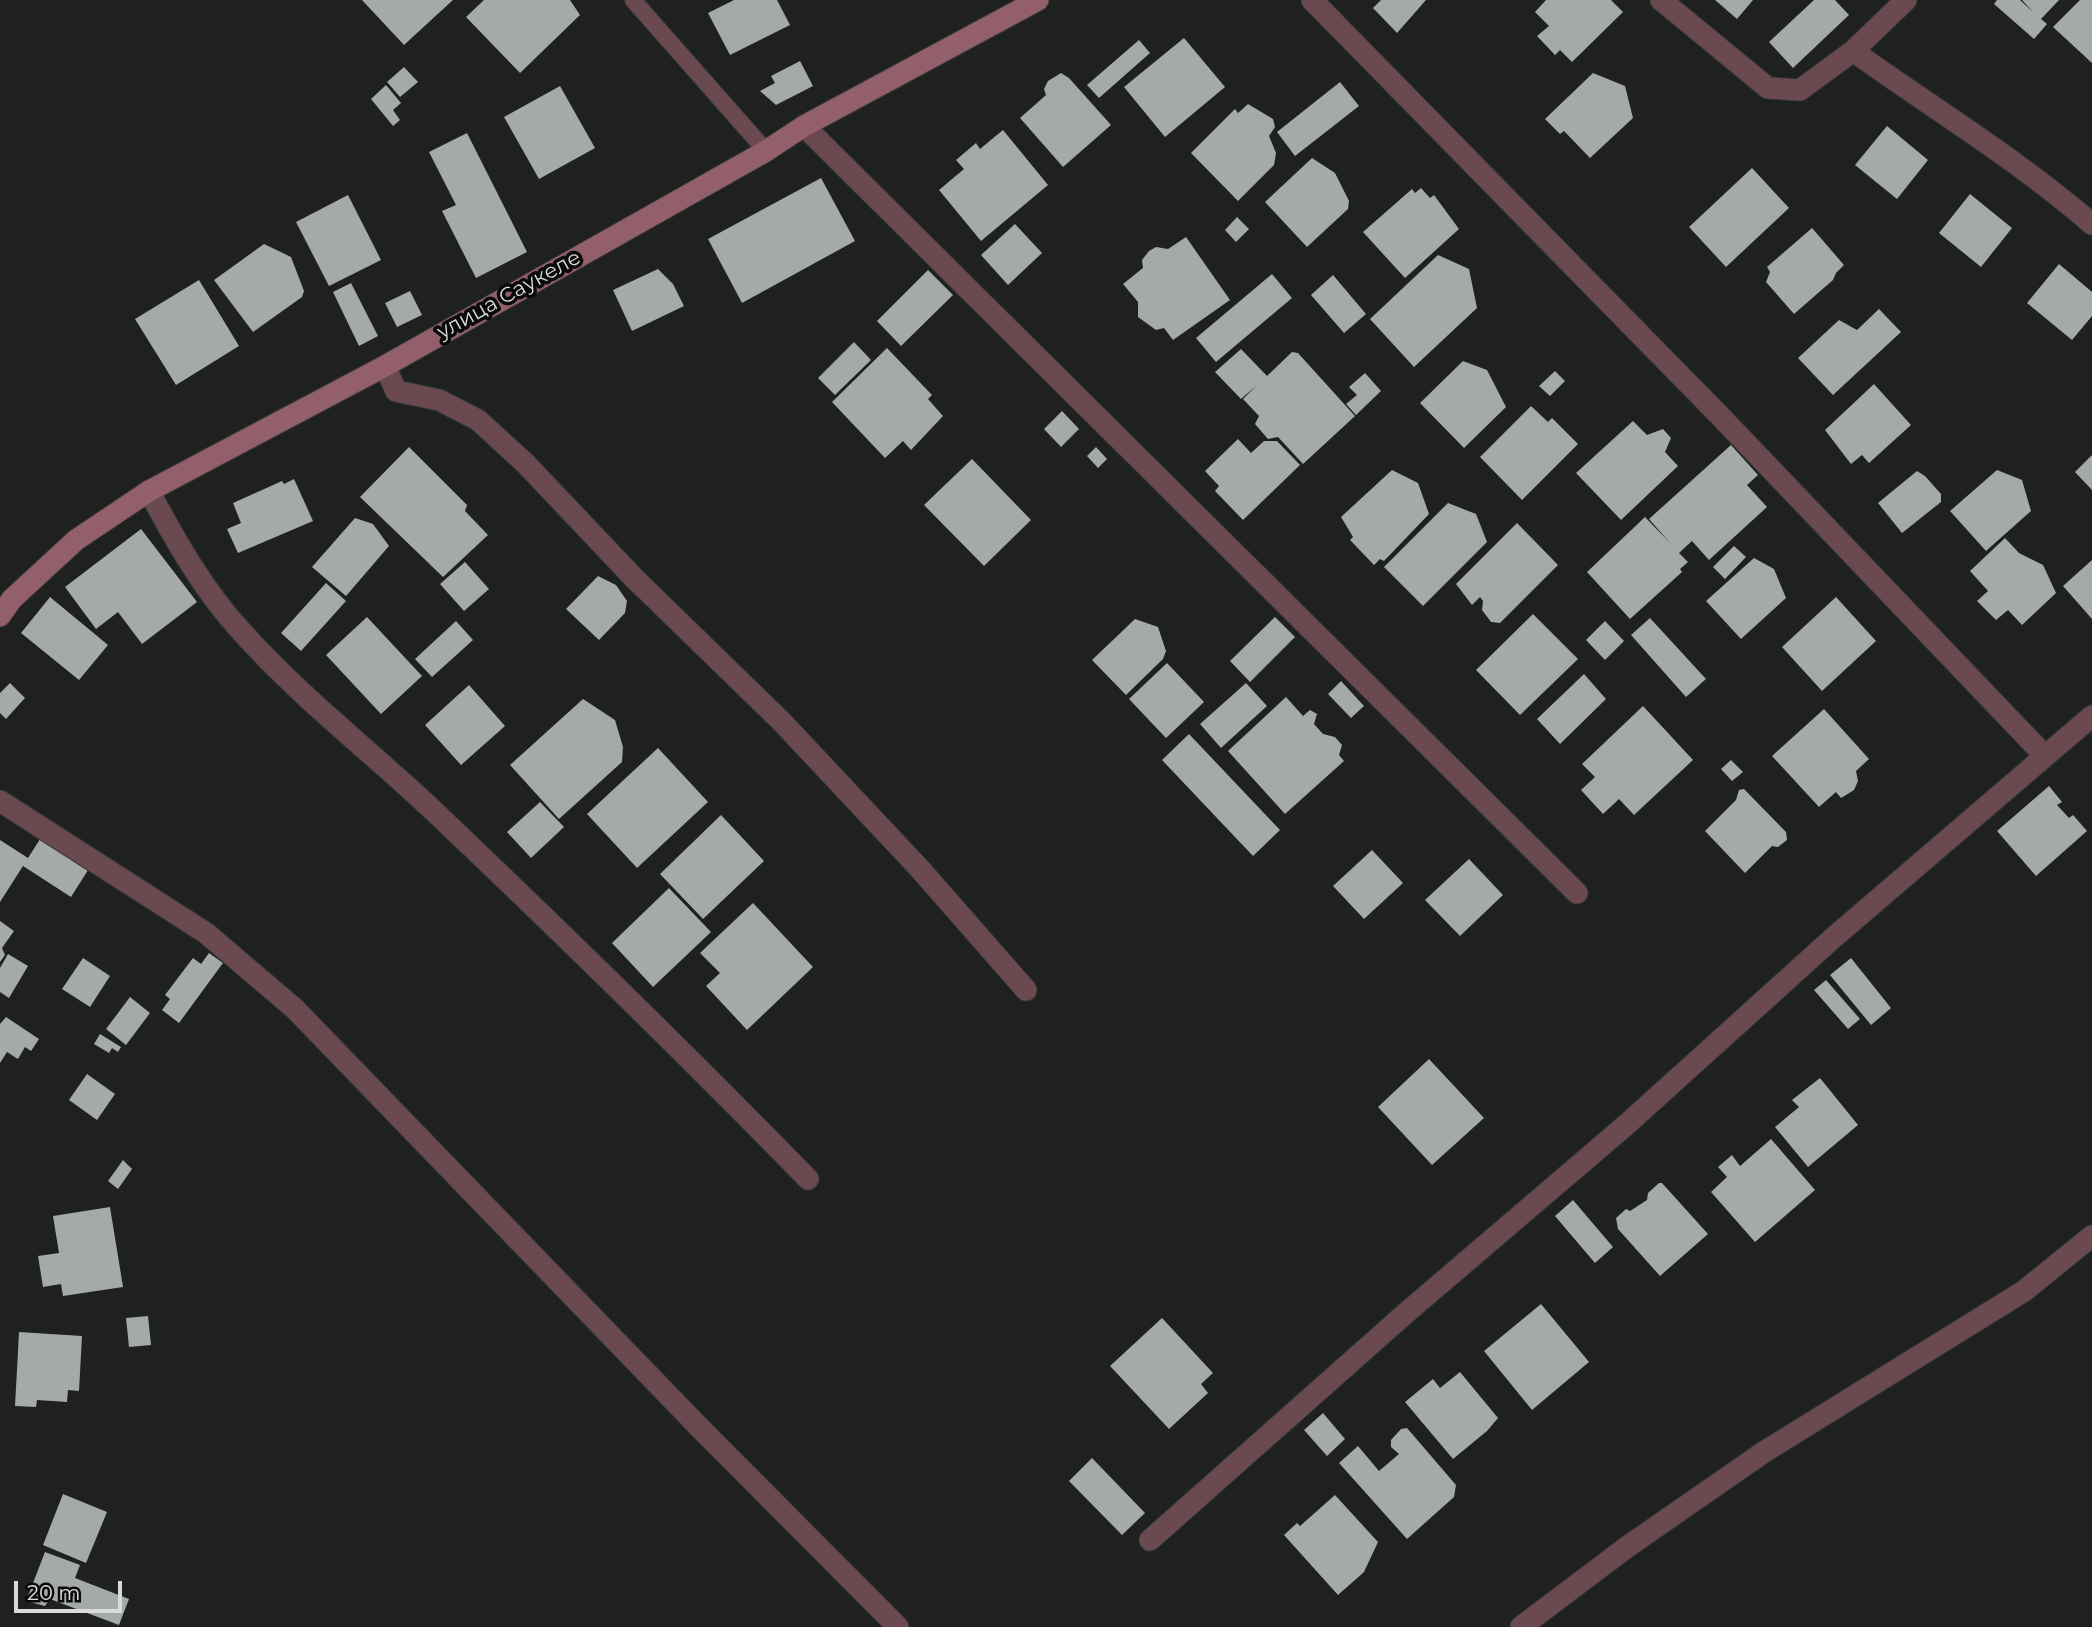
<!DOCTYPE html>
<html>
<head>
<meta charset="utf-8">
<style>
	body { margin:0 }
	#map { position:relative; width:2092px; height:1627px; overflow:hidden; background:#1e211f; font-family:Montserrat,sans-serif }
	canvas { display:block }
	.scale { position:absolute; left:14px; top:1581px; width:108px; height:32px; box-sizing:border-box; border:4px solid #d9dbda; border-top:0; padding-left:9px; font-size:21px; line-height:24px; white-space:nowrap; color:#d9dbda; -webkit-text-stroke:5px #090a09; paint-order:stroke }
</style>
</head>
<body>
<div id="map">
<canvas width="2092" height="1627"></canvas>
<div class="scale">20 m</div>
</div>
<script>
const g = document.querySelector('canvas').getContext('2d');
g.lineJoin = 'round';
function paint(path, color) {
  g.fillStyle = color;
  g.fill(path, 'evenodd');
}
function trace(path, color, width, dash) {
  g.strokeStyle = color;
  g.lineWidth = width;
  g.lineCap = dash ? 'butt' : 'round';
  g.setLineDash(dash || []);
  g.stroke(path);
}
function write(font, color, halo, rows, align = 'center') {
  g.font = font + ' Montserrat,sans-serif';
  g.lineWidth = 7;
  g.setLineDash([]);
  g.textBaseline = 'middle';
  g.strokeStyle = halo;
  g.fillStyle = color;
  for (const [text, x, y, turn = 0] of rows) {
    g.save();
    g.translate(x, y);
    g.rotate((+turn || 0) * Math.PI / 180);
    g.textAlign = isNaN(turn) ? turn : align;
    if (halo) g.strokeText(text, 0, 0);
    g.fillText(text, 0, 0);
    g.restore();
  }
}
paint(new Path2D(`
	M362,0H453L404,45Z
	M484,0H570L580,15L520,73L466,17Z
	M734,0H777L790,25L730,55L708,13Z
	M1381,0H1426L1397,33L1373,8Z
	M1546,0H1611L1623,12L1572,62L1560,50L1555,55L1537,36L1549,26L1535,12Z
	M1715,0H1753L1737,19Z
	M1814,0H1835L1849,15L1793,68L1769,42Z
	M1997,0H2020L2033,12L2022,0H2059L2041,19L2047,24L2034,39L1994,4Z
	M2080,0H2092V63L2053,27Z
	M1184,38L1225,87L1165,137L1124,87Z
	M1139,40L1150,53L1099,98L1087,85Z
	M800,61L813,86L776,105L760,91L775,83L771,76Z
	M404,67L418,82L400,97L387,82Z
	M1061,73L1069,78L1111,125L1063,167L1020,118L1046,95L1044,89L1048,81Z
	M1593,73L1625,86L1633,118L1590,158L1564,131L1560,134L1545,119Z
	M1340,82L1359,106L1295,156L1277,132Z
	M386,85L401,103L393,110L400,120L393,126L371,99Z
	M560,86L595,148L539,179L504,117Z
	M1248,104L1273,119L1275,127L1269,136L1276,153L1274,165L1238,201L1191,153L1235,109L1238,113Z
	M1887,126L1928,160L1897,199L1855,165Z
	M1003,130L1048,185L981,241L939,190L964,169L956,160L976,143L980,149Z
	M467,133L527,252L476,278L442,211L456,205L429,152Z
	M1312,158L1335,173L1349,201L1348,209L1307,247L1265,202Z
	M1752,168L1789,208L1726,267L1689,227Z
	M821,178L855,241L742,303L708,239Z
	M1421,188L1430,198L1434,195L1459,229L1405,278L1363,232L1412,189L1415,193Z
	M1970,194L2012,228L1981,267L1939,233Z
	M348,195L381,260L329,286L296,222Z
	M1237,217L1249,229L1236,242L1225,230Z
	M1015,224L1042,253L1008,285L981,255Z
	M1812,228L1844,265L1836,273L1833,280L1794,314L1766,282L1770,272L1767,267Z
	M1186,237L1230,300L1173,340L1164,328L1156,330L1138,317V302L1123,284L1143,268L1142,260L1149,251L1156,247L1168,249Z
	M264,244L291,257L304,291L302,297L253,332L214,280Z
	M1438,255L1469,269L1477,308L1414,367L1370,319Z
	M2059,264L2092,292V316L2072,340L2027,303Z
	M658,269L673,284L684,306L632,331L613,290Z
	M928,270L953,295L901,346L877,321Z
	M1272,274L1292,298L1216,362L1196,338Z
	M1333,275L1366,314L1344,333L1311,295Z
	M199,280L239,346L176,385L135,319Z
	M351,283L378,336L359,346L333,292Z
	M410,291L422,315L397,327L385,303Z
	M1879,309L1901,332L1833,395L1798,358L1839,320L1857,330Z
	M854,342L871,360L835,395L818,378Z
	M887,348L932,395L928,399L943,416L911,450L903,441L885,458L832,402Z
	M1241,349L1267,376L1292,352L1298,353L1355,416L1303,464L1278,437L1268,439L1255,424L1259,416L1243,399L1256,386L1241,399L1215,372Z
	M1463,361L1487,370L1506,407L1464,448L1420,403Z
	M1555,371L1565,381L1550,396L1539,386Z
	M1365,373L1381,391L1356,415L1346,404L1357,395L1349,387Z
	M1874,384L1911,425L1869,463L1862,455L1851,464L1825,430Z
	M1531,406L1548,422L1552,418L1578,444L1522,500L1480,457Z
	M1062,411L1079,429L1061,447L1044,429Z
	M1633,421L1647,435L1663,429L1671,438L1665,452L1678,466L1621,520L1576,473Z
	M1238,439L1251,453L1264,441H1277L1300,465L1243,520L1215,491L1219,486L1205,471Z
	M1731,445L1758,475L1747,485L1767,507L1709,560L1692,541L1679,553L1688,562L1680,569L1682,572L1630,619L1587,572L1645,517L1671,544L1649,519Z
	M409,447L467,505L465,511L488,535L443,577L360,497Z
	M1096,447L1107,459L1098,468L1087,456Z
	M2092,455V490L2075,472Z
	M972,459L1031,520L984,566L924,505Z
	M1392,470L1418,483L1429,514L1384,561L1380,559L1374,565L1350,540L1353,537L1341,517Z
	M1997,470L2022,480L2031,511L1986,551L1950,511Z
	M1917,471L1925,476L1941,494V502L1902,533L1878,503Z
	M294,479L313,521L238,553L227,529L241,523L233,503L282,481L284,484Z
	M1448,503L1476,514L1487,542L1423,606L1384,567Z
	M355,518L373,524L389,546L346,596L312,567Z
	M1517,523L1558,565L1500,623L1491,622L1482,610L1483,601L1480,597L1472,605L1456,584Z
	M141,529L197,602L142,644L118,612L96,629L65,587Z
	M2005,538L2019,553L2043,565L2056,593L2022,625L2008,610L1996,620L1977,601L1988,591L1970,571Z
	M1734,546L1746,557L1725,579L1713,567Z
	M1754,558L1774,569L1786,598L1741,639L1706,601Z
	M2092,560V619L2063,586Z
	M465,562L489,589L464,611L440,584Z
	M598,576L616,585L627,601L625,613L599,640L566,609Z
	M326,583L346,601L301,651L281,633Z
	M50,597L108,645L79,680L21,633Z
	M1836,597L1876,641L1822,691L1782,647Z
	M1533,614L1578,659L1520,715L1476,670Z
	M367,617L422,676L381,714L326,655Z
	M1275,617L1295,637L1250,682L1230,661Z
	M1650,618L1706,679L1686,697L1631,635Z
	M1135,619L1158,627L1166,651L1163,659L1126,695L1092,660Z
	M456,621L473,640L432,677L415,659Z
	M1605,621L1624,641L1605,660L1586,640Z
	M1167,663L1204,702L1166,738L1129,699Z
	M1584,674L1606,699L1560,744L1537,719Z
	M1341,681L1364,706L1351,718L1328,694Z
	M10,683L25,698L6,719L0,713V693Z
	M1246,683L1267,706L1221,748L1200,724Z
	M469,685L505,726L461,765L425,725Z
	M1286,697L1303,716L1310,710L1317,714L1314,724L1323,734L1335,737L1342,745L1339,755L1344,761L1285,814L1228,751Z
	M583,699L615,720L623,747L622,762L559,819L510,765Z
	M1643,706L1693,760L1634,815L1619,799L1603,814L1581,790L1595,777L1582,764Z
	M1824,709L1869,759L1856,771L1858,781L1854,790L1841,798L1836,792L1819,807L1772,756Z
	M1189,734L1280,830L1253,856L1162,760Z
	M658,748L708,802L637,868L587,814Z
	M1731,760L1743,772L1732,781L1721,769Z
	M2049,786L2062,802L2057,805L2069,818L2073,815L2087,831L2036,876L1997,831Z
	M1744,789L1786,832L1787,840L1778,847L1772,846L1745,873L1705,831L1736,800L1739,790Z
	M540,802L564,827L531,858L507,832Z
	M721,815L764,861L703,919L660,874Z
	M42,836L90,867L71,897L23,866L0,902V840L28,858Z
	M1372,850L1403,883L1364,919L1333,886Z
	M1469,859L1503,895L1460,936L1425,900Z
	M669,888L711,932L653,987L612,943Z
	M753,903L813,967L747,1030L706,986L720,973L700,953Z
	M0,921L14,931L2,948L5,955L0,962Z
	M209,953L223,963L179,1023L162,1010L170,999L165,995L193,958L201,964Z
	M8,954L28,966L9,998L0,992V968Z
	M83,958L110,976L90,1007L62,989Z
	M1851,958L1891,1008L1871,1025L1830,975Z
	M1826,980L1860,1019L1848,1029L1814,990Z
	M130,997L150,1013L126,1045L106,1029Z
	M6,1017L39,1039L31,1051L25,1047L18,1059L7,1052L0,1063V1024Z
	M100,1034L121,1047L118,1052L112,1048L109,1053L94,1044Z
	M1429,1059L1484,1118L1432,1165L1378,1107Z
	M87,1074L115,1094L97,1120L69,1100Z
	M1820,1078L1858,1125L1808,1167L1775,1127L1799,1107L1792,1100Z
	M1771,1139L1815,1190L1755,1242L1711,1192L1727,1177L1718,1167L1732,1155L1740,1166Z
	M123,1160L132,1169L118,1189L108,1181Z
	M1659,1183H1662L1708,1234L1660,1276L1618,1229L1616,1218L1626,1209L1630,1211L1647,1200L1648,1193Z
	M1573,1200L1613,1247L1595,1263L1555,1216Z
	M110,1207L123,1287L63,1296L61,1284L43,1287L38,1256L59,1253L53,1216Z
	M1541,1304L1589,1362L1532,1410L1484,1351Z
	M148,1316L151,1345L129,1347L126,1318Z
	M1162,1318L1213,1373L1201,1384L1208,1393L1169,1429L1110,1366Z
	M19,1332L82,1336L79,1391L68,1390L67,1402L37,1400L36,1407L15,1406Z
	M1460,1372L1498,1418L1487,1431L1453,1459L1405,1402L1433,1379L1440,1388Z
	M1323,1413L1345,1439L1327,1456L1304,1430Z
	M1407,1428L1456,1485L1454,1497L1407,1539L1339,1463L1358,1446L1379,1471L1399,1454L1391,1447V1440L1401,1429Z
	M1092,1458L1145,1513L1122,1535L1069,1481Z
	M63,1494L107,1512L86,1563L43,1545Z
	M1335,1495L1378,1542L1364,1572L1338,1595L1284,1535L1297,1523L1300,1526Z
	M45,1552L80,1565L75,1578L129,1599L119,1625L50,1599L45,1606L26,1601Z`), '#a5a9a7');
const lane = new Path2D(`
	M633,0L766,151`);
const street = new Path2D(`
	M1312,0L1723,419L2045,756
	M1661,0L1768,88L1800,90L1853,51L1906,0
	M1853,51C1934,109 2017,159 2092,224
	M804,126L1577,893
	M385,366L396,391L439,400L478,420L525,463L634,578L782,722L920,869L1026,990
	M149,491C174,538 205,593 242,632C302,699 374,754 439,816C564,935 687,1055 808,1179
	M0,801L206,933L295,1009L699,1427L898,1627
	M1150,1540L1406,1313L1626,1125L1833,938L2092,716
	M1521,1627L1627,1547L1764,1452L2024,1291L2092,1236`);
const secondary = new Path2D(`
	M0,616L12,599L76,540L149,491L385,366L766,151L804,126L1038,0`);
trace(lane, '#383b39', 18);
trace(street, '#383b39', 23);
trace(secondary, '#383b39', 23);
trace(lane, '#6a4950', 16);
trace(street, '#6a4950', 21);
trace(secondary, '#935f6b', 21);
write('21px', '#d9dbda', '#090a09', [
	["улица Саукеле",509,295,-29]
]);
</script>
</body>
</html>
